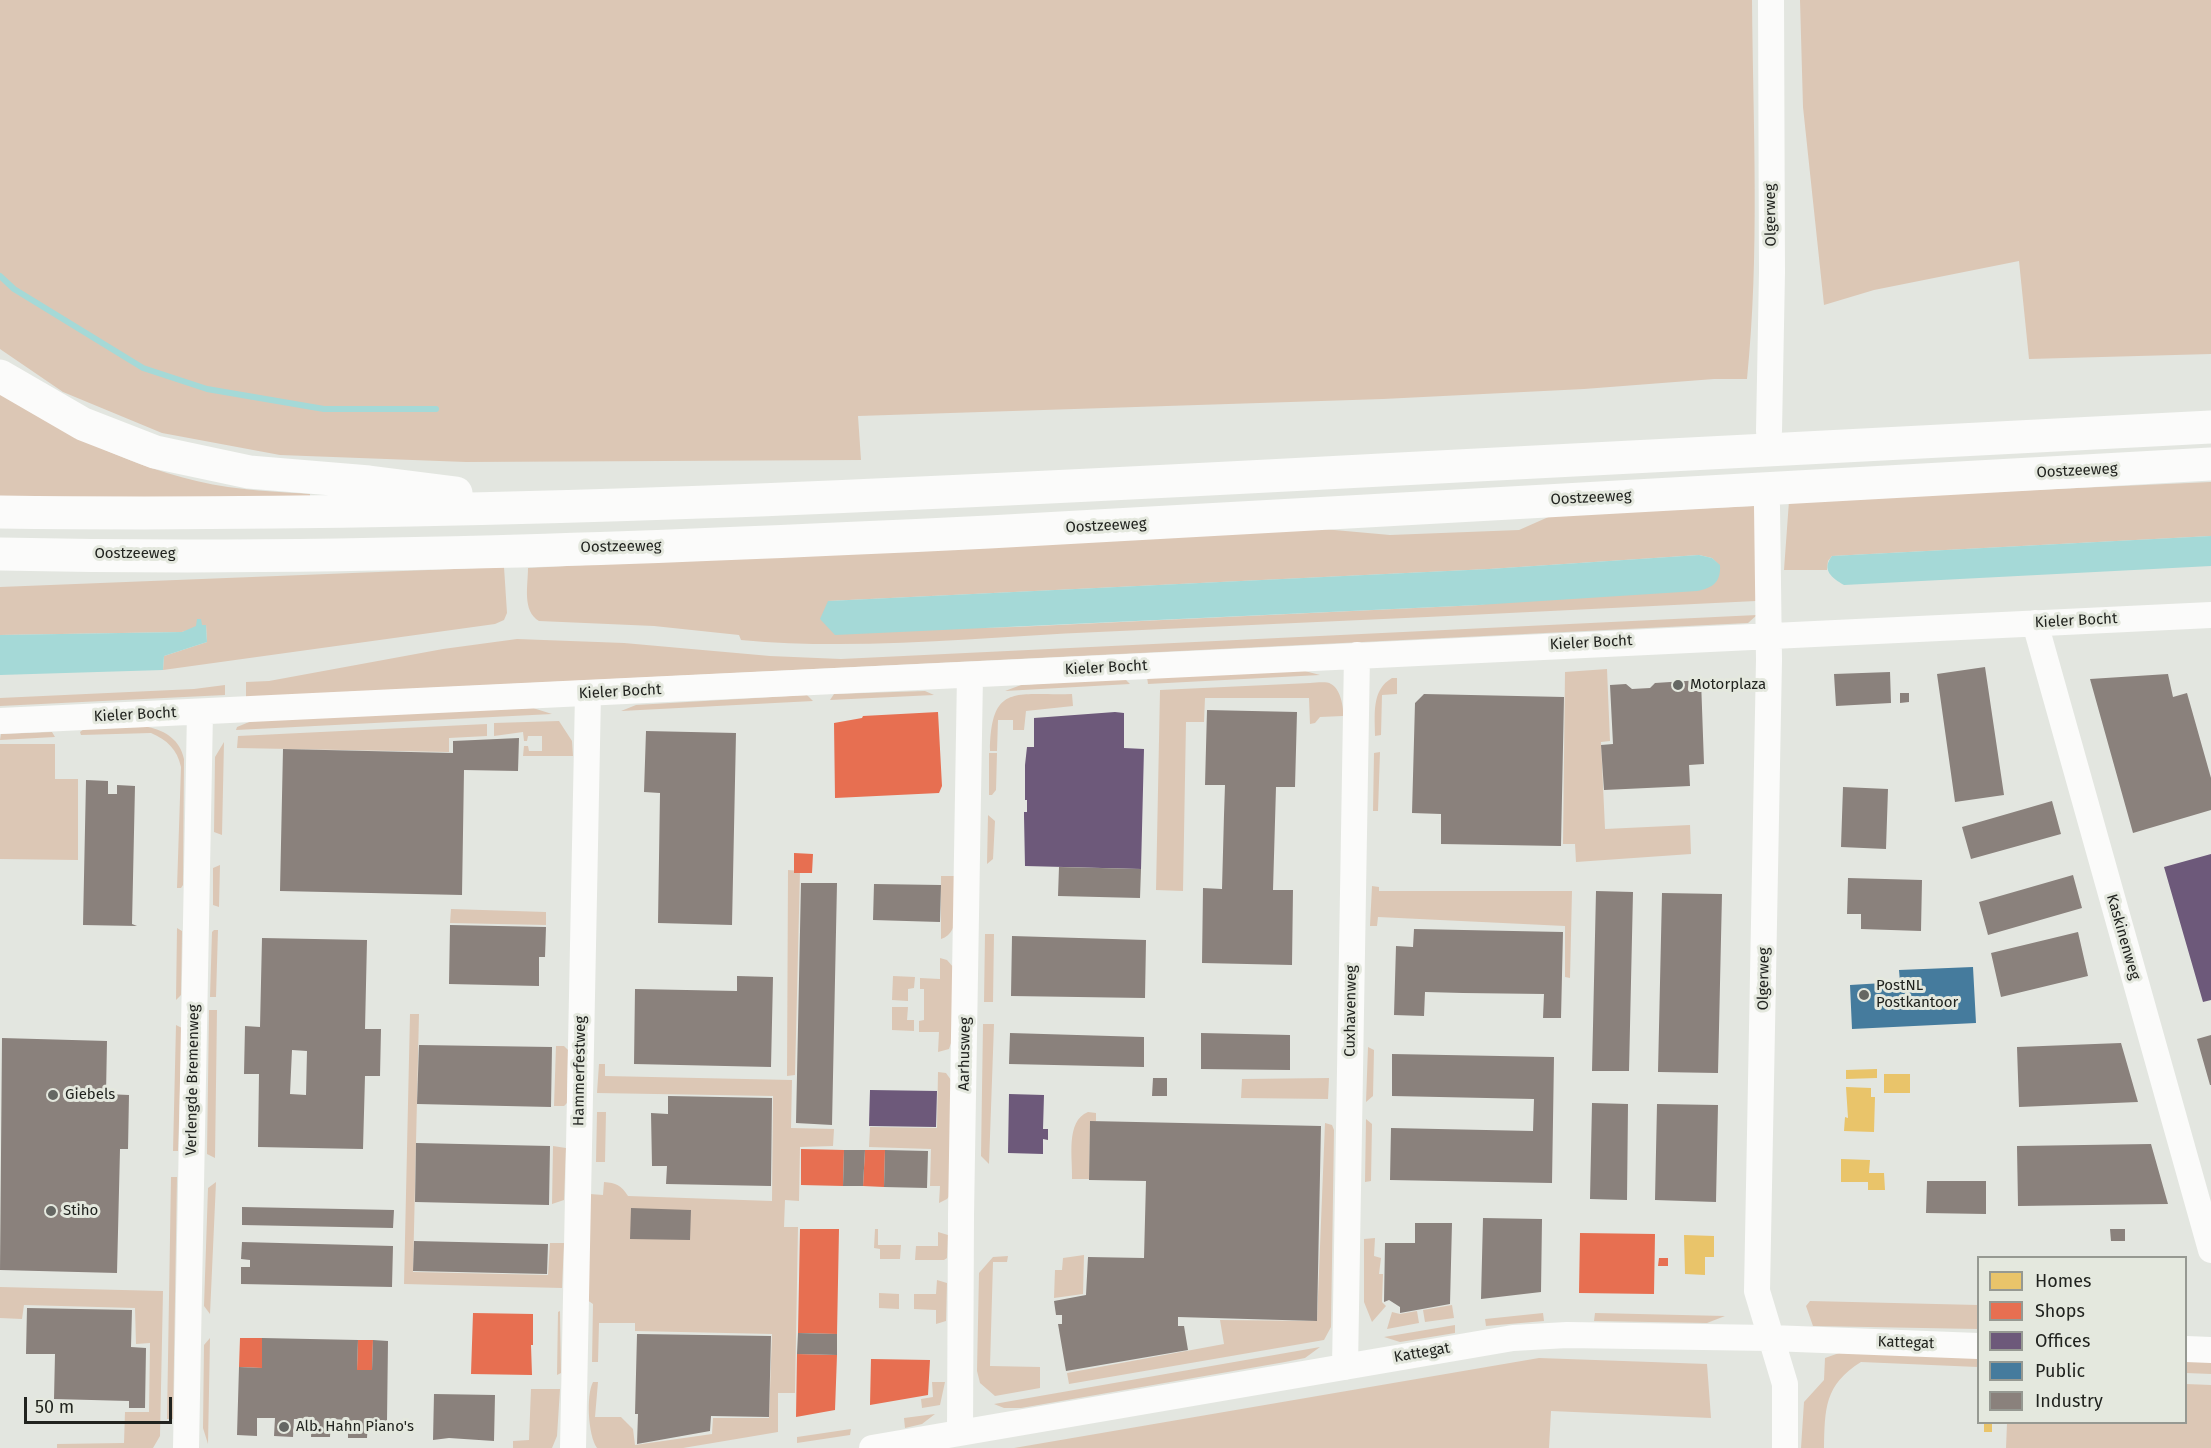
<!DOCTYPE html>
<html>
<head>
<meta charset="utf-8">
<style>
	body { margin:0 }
	#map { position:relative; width:2211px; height:1448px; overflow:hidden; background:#e3e6e0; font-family:"Fira Sans",sans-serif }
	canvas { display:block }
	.legend { position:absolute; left:1977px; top:1256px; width:210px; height:168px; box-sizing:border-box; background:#e4e8de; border:2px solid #969992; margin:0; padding:8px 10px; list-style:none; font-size:18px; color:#21231f }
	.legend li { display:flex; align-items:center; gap:12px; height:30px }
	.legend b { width:30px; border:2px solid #969992 }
	.scale { position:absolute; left:24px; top:1397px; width:148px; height:27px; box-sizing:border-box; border:3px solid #21231f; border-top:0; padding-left:8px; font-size:18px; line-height:21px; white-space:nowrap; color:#21231f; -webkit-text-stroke:4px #e4e8de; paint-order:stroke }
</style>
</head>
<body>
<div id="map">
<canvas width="2211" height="1448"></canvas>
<ul class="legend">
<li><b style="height:16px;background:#e9c46a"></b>Homes</li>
<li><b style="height:16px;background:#e76f51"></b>Shops</li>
<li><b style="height:16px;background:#6d597a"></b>Offices</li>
<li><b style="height:16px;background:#457b9d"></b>Public</li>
<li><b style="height:16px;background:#8a817c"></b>Industry</li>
</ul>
<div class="scale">50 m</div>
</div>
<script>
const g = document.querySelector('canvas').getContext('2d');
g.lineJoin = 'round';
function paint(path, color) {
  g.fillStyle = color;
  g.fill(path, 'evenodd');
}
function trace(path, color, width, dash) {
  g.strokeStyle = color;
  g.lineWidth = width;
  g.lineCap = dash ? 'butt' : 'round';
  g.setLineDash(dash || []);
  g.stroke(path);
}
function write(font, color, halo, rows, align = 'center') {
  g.font = font + ' "Fira Sans",sans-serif';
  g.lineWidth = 6;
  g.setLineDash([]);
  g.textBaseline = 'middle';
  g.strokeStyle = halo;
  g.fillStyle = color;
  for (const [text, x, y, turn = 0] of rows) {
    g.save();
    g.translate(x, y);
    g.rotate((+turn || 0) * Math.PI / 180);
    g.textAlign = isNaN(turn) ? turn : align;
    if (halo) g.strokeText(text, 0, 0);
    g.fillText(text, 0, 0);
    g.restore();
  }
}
paint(new Path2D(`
	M0,0H1752C1753,126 1760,253 1747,379H1714L1584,389L1383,399L858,416L861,460L466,462L280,455L162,433L63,392L0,349Z
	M1800,0H2211V354L2029,359L2019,261L1874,290L1824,305L1803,107Z
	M0,394C69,436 147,475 228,487C255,491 283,492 310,494V499L0,501Z
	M2211,482V536L1832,556L1828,561L1827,570H1784L1789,501Z
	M1756,506V601C1537,612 1317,622 1098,632C978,637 860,651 741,640L739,635L654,626L539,621C522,611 528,586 528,568L1312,528L1390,535L1519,530L1553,515ZM1699,555L1712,558L1719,565L1479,605L1016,627L974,628L828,601L1489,569Z
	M504,567L507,613L504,620L495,624L163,670L164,656L207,642L206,625L182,632L0,635V587Z
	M1757,615L1748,623L246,697V682L269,681L443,649L517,639L624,643L770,656L841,659Z
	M1607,669L1610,741L1601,742L1605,829L1690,825L1691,854L1576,862L1575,844H1563L1565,672Z
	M1301,670L1320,675L1148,684L1147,677Z
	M1124,678L1130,684L1005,691L1021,685Z
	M1392,678H1397V694L1382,695L1381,735L1375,736C1375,715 1371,690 1392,678Z
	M1310,683C1316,683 1326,681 1331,684C1340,688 1344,707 1343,716L1320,717L1315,723L1310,724L1309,698H1205L1204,722H1186L1183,891L1156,890L1160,690Z
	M225,685V695L0,706V698L194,689Z
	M925,691L934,695L830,700L834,694Z
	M1072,694L1073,706L1026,711L1024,730H1013V720H998L997,751H990C991,682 1016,696 1072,694Z
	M807,695L813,701L621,711L636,705Z
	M533,708L552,714L236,730L237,727L254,720Z
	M559,721L572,741L573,756H523L524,746H528L529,751H542V736H528L527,741H524L523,732L494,736V723Z
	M487,724V736L449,738V752L237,748L238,736Z
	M148,727C166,731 180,740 184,759L183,885L181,888H177L181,767C177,749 167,740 151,733L81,735L80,732L85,728Z
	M52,732L55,737L0,740L1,734Z
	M224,742L222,835L214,832L215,757Z
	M0,744H55V779H78V860L0,859Z
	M1380,752L1378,811H1373L1374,753Z
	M989,753H997L996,790L992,795H989Z
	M988,815L995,821L993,859L987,864Z
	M220,865L219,907L213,905V868Z
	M788,870L800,871L795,1075L787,1076Z
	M941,876H956C955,895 963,933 941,939Z
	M1372,886L1379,887V891H1572L1570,978L1565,977V926L1378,917L1377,926H1370Z
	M451,909L546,912V925L450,923Z
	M177,928L182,931L181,995L176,1000Z
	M214,930H218L216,997H210L212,932Z
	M985,934H994L993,1002H984Z
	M940,958L947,960L954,968L952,1040L949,1049L938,1052L939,1032H919V1021L924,1020V989H920V978L940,979Z
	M893,976L915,977L914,988L908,989V1001L892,1000Z
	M892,1007H908L907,1020H914V1031L892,1030Z
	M209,1010H217L215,1158L207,1154Z
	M410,1014H419L413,1272L548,1275L550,1243H564L562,1288L404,1284Z
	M983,1024H994L989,1164L981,1156Z
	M176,1025L182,1028L178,1151H173Z
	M556,1046H564L568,1050L567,1103L564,1106H554Z
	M1368,1047L1374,1050L1373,1096L1366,1102Z
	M599,1064H605V1076L792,1080L791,1128L834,1129L833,1146L800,1147L799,1201L785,1200L784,1227H798L795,1393H778V1432L683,1448H597C588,1435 586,1395 593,1382H598L595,1417H621L633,1429L635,1445L712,1434L713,1418H769L772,1334L635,1331V1323H599L598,1362H592L593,1304L587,1300L590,1194L603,1195L604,1182C616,1183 621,1185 628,1196L772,1201L773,1096L597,1093Z
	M938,1072L946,1073L951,1080L950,1195L947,1199L939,1203L940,1186H930L931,1149L869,1147L870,1127L937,1128Z
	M1329,1078L1328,1099L1241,1098L1242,1079Z
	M597,1112H606L605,1162H596Z
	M1088,1112L1096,1113V1121L1090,1122L1089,1179H1072C1073,1159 1065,1121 1088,1112Z
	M1366,1119L1372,1124L1371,1181L1365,1182Z
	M1325,1123L1332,1125L1334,1130L1331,1327L1324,1340L1069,1384L1067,1373L1224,1344L1220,1320L1317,1321Z
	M553,1146L566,1148L564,1200L552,1204Z
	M171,1177H177L173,1419H167Z
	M216,1182L210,1314L204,1306L208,1188Z
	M875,1229H878V1245H901L900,1259H880V1249L874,1248Z
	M938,1232L948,1235L947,1258L944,1260H915L916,1246H938Z
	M1375,1238L1374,1256L1381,1258L1379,1274H1383L1382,1302L1386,1306L1372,1322L1364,1302V1239Z
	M1084,1255L1083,1294L1054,1298L1055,1270H1062L1063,1258Z
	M1008,1256L1007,1262H993L990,1366L1040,1367V1388L995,1396L980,1383L977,1371L979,1273L993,1257Z
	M937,1280L947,1283L946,1321L936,1324V1310L914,1309V1294H936Z
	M0,1287L163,1291L160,1436L153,1448H57V1444L124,1443L125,1412H149L150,1343L136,1344L135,1308L24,1305L22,1319L0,1318Z
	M879,1293L899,1294V1309L879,1308Z
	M1810,1301L1978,1305V1329L1813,1326L1806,1306Z
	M1452,1305L1454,1318L1425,1322L1423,1310Z
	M560,1311L561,1373L557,1375L558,1312Z
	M1417,1311L1419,1323L1387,1329L1392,1312L1400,1314Z
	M1543,1313L1544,1321L1486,1326L1485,1319Z
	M1595,1313L1725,1316L1707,1323L1594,1321Z
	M1455,1325V1333L1400,1342L1384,1337Z
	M210,1338L208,1444L203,1428L204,1345Z
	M1320,1347L1305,1358L1285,1362L1021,1408H1004L994,1404Z
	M1842,1352L1978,1355V1367L1861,1362C1824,1385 1825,1409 1824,1448H1801L1804,1402L1824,1380L1825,1358Z
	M1539,1358L1707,1364L1711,1418L1551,1411L1549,1448H1014Z
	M2186,1362H2211V1374L2186,1373Z
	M932,1382H945L940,1405L922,1408L921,1399L933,1397Z
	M2186,1384L2211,1385V1448H2006L2007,1423L2186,1422Z
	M531,1389H560L557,1436L552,1448H513V1441L529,1440Z
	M935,1414L922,1424L905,1428L904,1418Z
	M851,1429L850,1435L797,1443V1437Z`), '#dcc7b5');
paint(new Path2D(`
	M2211,536V566L1844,585C1832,578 1821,570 1832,556Z
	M1699,555L1712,558L1720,565C1721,582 1713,588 1697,591L1479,605L835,635L820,619L828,601L1489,569Z
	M197,619H201L202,625H206L207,642L164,656L163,670L0,675V635L182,632L196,626Z`), '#a5d9d7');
paint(new Path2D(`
	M1877,1069V1078L1846,1079V1070Z
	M1884,1074H1910V1093H1884Z
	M1846,1087L1871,1088V1097H1875L1874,1132L1844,1131L1845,1117L1848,1118Z
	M1841,1159L1870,1160L1869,1173H1884L1885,1190H1868V1182H1841Z
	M1684,1235L1714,1236V1257H1705V1275L1685,1274Z
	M1984,1422H1992V1432H1984Z`), '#e9c46a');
paint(new Path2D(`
	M938,712L942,786L939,793L835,798L834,723L862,718L863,716Z
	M794,853L813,854L812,873H794Z
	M801,1149L844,1150L843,1186L801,1185Z
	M865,1150H885L884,1187L863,1186Z
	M800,1229H839L837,1334L798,1333Z
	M1580,1233L1655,1234L1654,1294L1579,1293Z
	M1659,1258H1668V1266H1658Z
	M473,1313L533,1314V1345H531L532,1375L471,1374Z
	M240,1338H262V1368L239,1367Z
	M358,1340H373L372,1370H357Z
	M797,1354L837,1355L835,1410L796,1417Z
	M871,1359L930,1360L928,1395L870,1405Z`), '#e76f51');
paint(new Path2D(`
	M1115,712L1124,713V748L1144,749L1141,869L1025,866L1024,816V812H1027V800H1025V765L1027,747H1034V718Z
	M2211,854V1000L2203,1002L2164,867Z
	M870,1090L937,1091L936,1127L869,1126Z
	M1009,1094L1044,1095L1043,1129H1048V1140L1043,1139V1154L1008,1153Z`), '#6d597a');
paint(new Path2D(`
	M1973,967L1976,1023L1852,1029L1850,985L1900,982L1899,970Z`), '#457b9d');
paint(new Path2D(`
	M1985,667L2004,795L1955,802L1937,674Z
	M1890,672L1891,703L1836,706L1834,674Z
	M2168,674L2173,697L2187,693L2211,778V810L2133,833L2090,679Z
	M1701,680L1704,764L1689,765L1690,786L1604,790L1601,745L1613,744L1610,685L1626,684L1632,689L1650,688L1655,683Z
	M1900,693H1909V702L1900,703Z
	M1424,694L1564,697L1561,846L1441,844V814L1412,813L1415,703Z
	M1207,710L1297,712L1295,787H1276L1273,890H1293L1292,965L1202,963L1203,888L1222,889L1224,815L1225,785H1205Z
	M646,731L736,733L732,925L658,923L660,793L644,792Z
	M519,738L518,771L464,770L462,895L280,891L283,749L453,753V741Z
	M86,780L108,781V794H117V785L135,786L132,924L137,926L83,925Z
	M1843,787L1888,789L1886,849L1841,847Z
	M2052,801L2061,834L1971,859L1962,827Z
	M1059,867L1141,869L1140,898L1058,896Z
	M2073,875L2082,908L1988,935L1979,902Z
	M1848,878L1922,880L1921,931L1861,929V914H1847Z
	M801,883H837L832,1125L796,1123Z
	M874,884L941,885L940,922L873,920Z
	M1596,891L1633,892L1629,1071H1592Z
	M1662,893L1722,894L1718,1073L1658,1072Z
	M450,925L546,927L545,957H539V986L449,984Z
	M1414,929L1563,932L1561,1018H1543L1544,994L1463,993L1425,992L1424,1016L1394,1015L1396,946L1413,947Z
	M2078,932L2088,976L2001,997L1991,953Z
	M1012,936L1146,940L1145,998L1011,996Z
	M262,938L367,940L365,1029H381L380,1076H365L363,1149L258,1147L259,1074H244L245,1026L260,1027ZM292,1050L307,1051L306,1095L290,1094Z
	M737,976L773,977L771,1067L634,1064L635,989L737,991Z
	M1010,1033L1144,1037V1067L1009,1064Z
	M1201,1033L1290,1035V1070L1201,1069Z
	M2211,1035V1085H2210L2197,1039Z
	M2,1038L107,1041L106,1094L129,1095L128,1149H120L117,1273L0,1270Z
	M2121,1043L2138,1102L2019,1107L2017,1047Z
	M419,1045L552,1047L551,1107L417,1104Z
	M1392,1054L1554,1057L1552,1183L1390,1180L1391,1128L1533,1131L1534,1099L1392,1096Z
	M1153,1078H1167V1096H1152Z
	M668,1096L772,1098L771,1186L666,1184L667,1166H652L651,1113L668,1114Z
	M1592,1103L1628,1104L1627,1200L1590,1199Z
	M1657,1104L1718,1105L1716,1202L1655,1200Z
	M1090,1121L1321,1126L1317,1321L1178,1317V1326H1184L1188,1350L1066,1371L1058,1324H1062V1315H1056L1054,1301L1086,1295L1088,1257L1144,1258L1146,1181L1089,1180Z
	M416,1143L550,1146L549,1205L415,1202Z
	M2151,1144L2168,1204L2018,1206L2017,1146Z
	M844,1150H865L863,1186H843Z
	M885,1150L928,1151L927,1188L884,1187Z
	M1927,1181H1986V1214L1926,1213Z
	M242,1207L394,1210L393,1228L242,1225Z
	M631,1208L691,1210L690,1240L630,1239Z
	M1483,1218L1542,1219L1541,1292L1481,1299Z
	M1415,1223H1452L1450,1304L1400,1313V1307L1389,1300L1384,1302L1385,1243H1415Z
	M2110,1229H2125V1241H2111Z
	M414,1241L548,1244L547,1274L413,1271Z
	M242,1242L393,1246L392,1287L241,1284V1267H250V1260L241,1259Z
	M27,1308L132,1310L131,1347L146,1348L145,1408H129V1401L54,1399L55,1354H26Z
	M798,1333L837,1334V1355L797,1354Z
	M637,1334L771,1336L769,1417L711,1416L710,1431L637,1444L638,1414H635Z
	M262,1338L358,1340L357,1370H372L373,1340L388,1341L387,1421L368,1420L367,1438H348V1420L331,1419L330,1437H311L312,1419H294L293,1437L274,1436L275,1418H257V1436L237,1435L239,1367L262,1368Z
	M434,1394L495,1395L494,1441L449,1438L433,1440Z`), '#8a817c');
trace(new Path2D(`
	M0,276L14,289L143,368L207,389L324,409H436`), '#a5d9d7', 6);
trace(new Path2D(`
	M1769,431L1772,272L1771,0
	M1767,506L1769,660L1757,1291L1785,1384V1448
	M2035,623L2211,1250
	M0,721L2211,615
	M2186,1349L2211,1350
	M1345,1367L1357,655
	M960,1432L961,1215L970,675
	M186,1448L200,712
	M573,1448L588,694
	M872,1448L1513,1338L1567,1335L1771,1338L1978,1346`), '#fbfbfa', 26);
trace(new Path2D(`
	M0,376L83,424L155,452L249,472L369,482L456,493
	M0,512C467,518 934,494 1400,469C1670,454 1941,442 2211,427
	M0,554C330,561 660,548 989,532C1397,512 1804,485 2211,464`), '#fbfbfa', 33);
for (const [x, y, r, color] of [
	[1678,685,6,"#656763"],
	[1864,995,6,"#656763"],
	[53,1095,6,"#656763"],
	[51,1211,6,"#656763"],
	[284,1427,6,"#656763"]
]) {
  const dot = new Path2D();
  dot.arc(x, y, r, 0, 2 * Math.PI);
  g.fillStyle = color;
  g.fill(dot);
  trace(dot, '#e4e8de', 2);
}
write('15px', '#21231f', '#e4e8de', [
	["Olgerweg",1771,215,-91],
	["Oostzeeweg",2077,471,-3],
	["Oostzeeweg",1591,498,-3],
	["Oostzeeweg",1106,526,-3],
	["Oostzeeweg",621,547,-1],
	["Oostzeeweg",135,554],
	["Kieler Bocht",2076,621,-3],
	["Kieler Bocht",1591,643,-3],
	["Kieler Bocht",1106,668,-3],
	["Kieler Bocht",620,692,-3],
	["Kieler Bocht",135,715,-3],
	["Kaskinenweg",2123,937,74],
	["Olgerweg",1764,979,-89],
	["Cuxhavenweg",1351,1011,-89],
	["Aarhusweg",965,1054,-89],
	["Hammerfestweg",580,1071,-89],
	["Verlengde Bremenweg",193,1080,-89],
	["Kattegat",1906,1343,2],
	["Kattegat",1422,1353,-10]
]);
write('15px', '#21231f', '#e4e8de', [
	["Motorplaza",1690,685],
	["PostNL",1876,986],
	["Postkantoor",1876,1003],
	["Giebels",65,1095],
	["Stiho",63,1211],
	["Alb. Hahn Piano's",296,1427]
], 'left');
</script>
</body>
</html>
